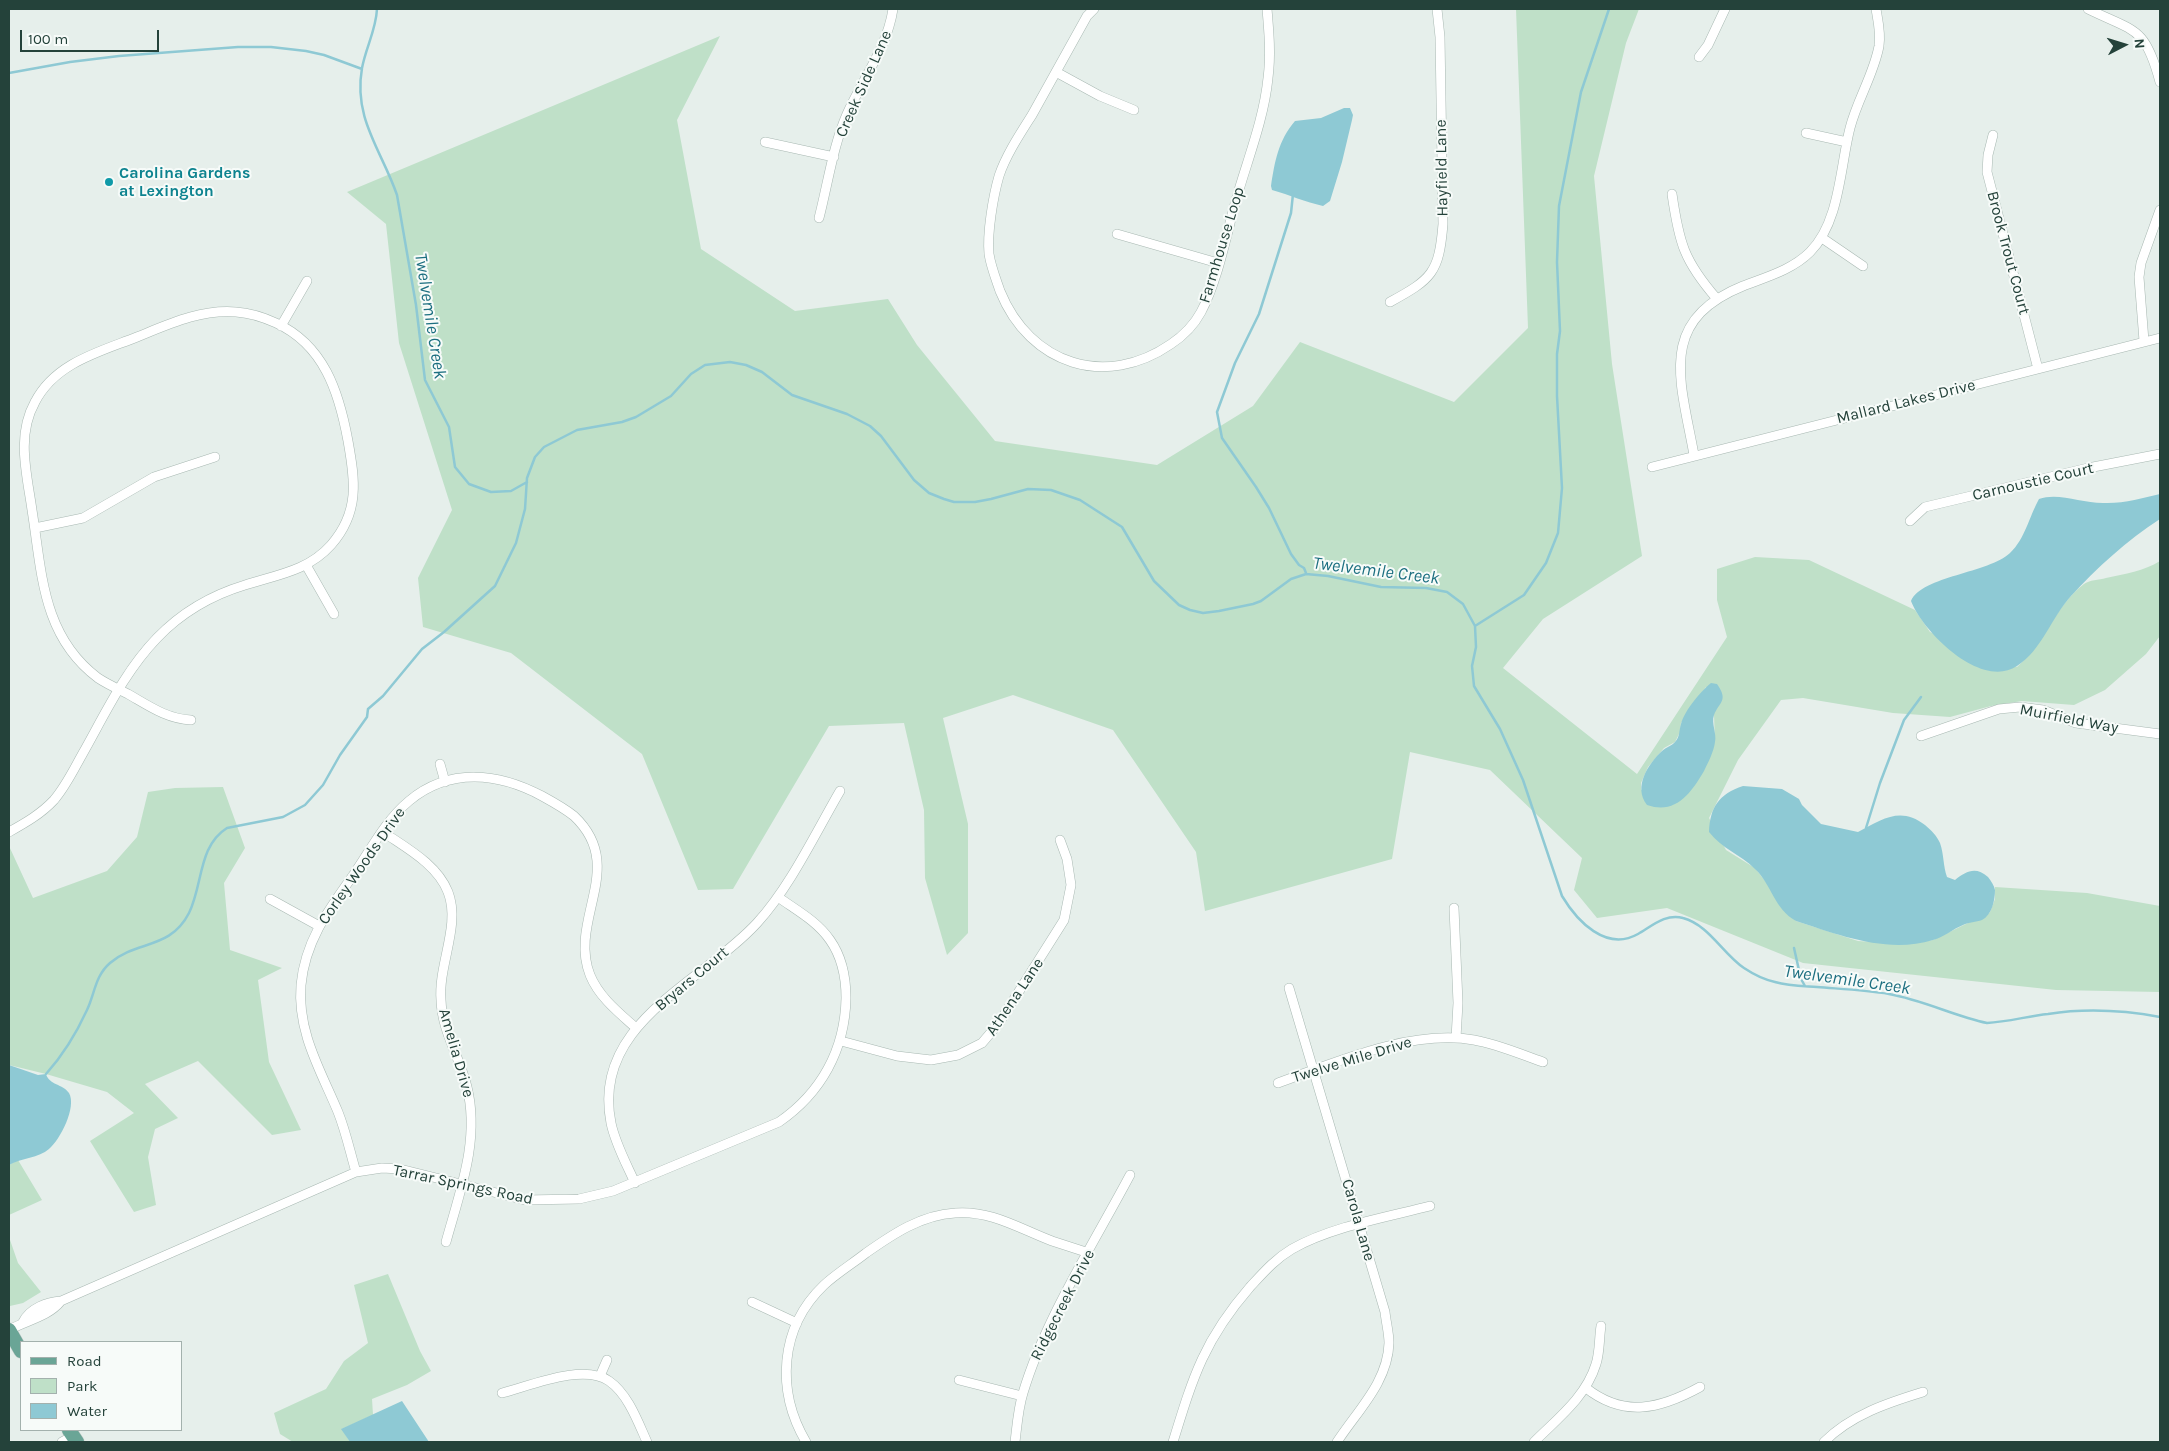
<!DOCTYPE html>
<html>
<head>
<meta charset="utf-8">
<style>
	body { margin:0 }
	#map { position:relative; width:2169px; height:1451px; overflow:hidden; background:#e6efeb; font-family:Karla,sans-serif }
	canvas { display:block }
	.frame { position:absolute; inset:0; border:10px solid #24423a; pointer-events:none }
	.legend { position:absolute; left:20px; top:1341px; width:162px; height:90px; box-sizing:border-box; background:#f7fbf9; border:1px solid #a3b1ad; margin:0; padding:6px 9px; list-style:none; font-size:15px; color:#24423a }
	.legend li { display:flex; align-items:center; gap:10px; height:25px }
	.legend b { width:25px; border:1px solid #a3b1ad }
	.north { position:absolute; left:2099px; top:20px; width:50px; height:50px; -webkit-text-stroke:4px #f7fbf9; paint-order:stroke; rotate:85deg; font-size:14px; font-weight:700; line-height:20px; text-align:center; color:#24423a }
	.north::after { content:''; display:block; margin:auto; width:18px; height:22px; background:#24423a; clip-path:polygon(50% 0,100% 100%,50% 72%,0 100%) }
	.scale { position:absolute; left:20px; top:30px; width:139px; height:22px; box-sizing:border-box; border:2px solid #24423a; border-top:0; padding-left:6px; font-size:15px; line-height:18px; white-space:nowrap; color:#24423a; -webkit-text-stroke:4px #f7fbf9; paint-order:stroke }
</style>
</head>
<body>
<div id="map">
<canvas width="2169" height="1451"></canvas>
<div class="frame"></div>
<ul class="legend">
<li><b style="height:6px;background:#6aa596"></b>Road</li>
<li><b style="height:14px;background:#bfe0c8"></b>Park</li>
<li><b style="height:14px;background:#8ec9d4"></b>Water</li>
</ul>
<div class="north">N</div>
<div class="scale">100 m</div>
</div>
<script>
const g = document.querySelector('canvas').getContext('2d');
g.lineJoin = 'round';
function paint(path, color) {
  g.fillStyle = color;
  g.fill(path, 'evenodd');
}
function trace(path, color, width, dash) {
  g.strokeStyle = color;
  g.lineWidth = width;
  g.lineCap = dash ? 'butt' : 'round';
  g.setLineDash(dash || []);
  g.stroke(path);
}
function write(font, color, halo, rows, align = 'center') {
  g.font = font + ' Karla,sans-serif';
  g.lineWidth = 4;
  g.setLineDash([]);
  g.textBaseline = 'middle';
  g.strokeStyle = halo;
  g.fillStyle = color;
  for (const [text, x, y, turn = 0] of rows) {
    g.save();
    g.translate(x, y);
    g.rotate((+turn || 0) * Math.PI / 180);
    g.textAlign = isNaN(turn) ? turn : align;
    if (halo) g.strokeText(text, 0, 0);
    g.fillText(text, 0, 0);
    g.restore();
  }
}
paint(new Path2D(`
	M1516,9H1639L1626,43L1594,176L1612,364L1642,556L1543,619L1503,668L1637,774L1727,637L1717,600V569L1755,557L1809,560L1915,610L1930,632L2017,667C2045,642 2055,606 2084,584C2089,580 2099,580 2106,578C2125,574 2144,571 2160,561V636L2146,654L2105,690L2074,705L2022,701L1991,706L1950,717L1893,713L1803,698L1781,700L1738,760L1709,818L1726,850L1755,868L1796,921L1858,941L1904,944L1933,940L1970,922L1982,919L1990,912L1995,899V887L2087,893L2160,906V992L2056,990L1803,963L1667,908L1597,918L1574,890L1582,858L1490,770L1410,752L1392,859L1205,911L1196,852L1113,730L1013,695L943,718L968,824V933L947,955L925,878L924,810L904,723L829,726L733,889L698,890L642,754L511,653L423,627L418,578L452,510L399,343L386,224L347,192L720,36L677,120L701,249L795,311L888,299L917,345L995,441L1157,465L1253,406L1300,342L1454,402L1528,328ZM1706,687L1714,715L1715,742L1641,790V783L1648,767L1664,748L1675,742L1680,732L1681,723Z
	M223,787L245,848L224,883L230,950L282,968L258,980L269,1062L301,1130L272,1135L198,1061L145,1084L178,1118L155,1129L148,1157L156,1205L134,1212L90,1141L134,1113L107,1092L46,1074L9,1065V846L33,898L107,871L137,837L148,792L175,788Z
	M18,1160L42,1200L9,1215V1165Z
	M9,1237L18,1263L41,1292L23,1303L10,1306Z
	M388,1274L420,1351L431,1371L407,1385L372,1399L373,1415L342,1429L350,1442H293L280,1434L274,1413L326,1389L344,1361L368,1343L354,1285Z`), '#bfe0c8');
paint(new Path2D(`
	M1344,108H1350L1353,115L1352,120L1342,162L1330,201L1323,206C1305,202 1290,195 1272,190L1271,186C1275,161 1278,141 1295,121L1321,118Z
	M2160,494V519C2127,540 2097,568 2071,596C2051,618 2042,650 2017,666C1981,690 1923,632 1911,601C1922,576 1989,573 2010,553C2025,539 2029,517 2039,499C2058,492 2081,503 2103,503C2123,504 2142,498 2160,494Z
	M1711,683L1717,684C1729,701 1719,702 1714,715C1711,723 1717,734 1715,742C1714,751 1708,763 1704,771C1691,793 1676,815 1647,805C1633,787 1648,764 1662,751C1666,747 1672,746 1675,742C1680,737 1679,730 1681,724C1685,710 1700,692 1711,683Z
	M1743,786L1782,789L1799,799L1802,805L1821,824L1858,832C1882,819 1901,806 1925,825C1931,830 1937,836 1940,843C1944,854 1943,866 1947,877L1955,880C1966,871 1976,866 1988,877C1991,881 1994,885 1995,890C1995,900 1992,915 1982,920C1976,922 1969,922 1963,925C1953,929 1944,937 1933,940C1887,954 1839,935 1796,921C1774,909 1772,885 1755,869C1740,854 1722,849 1709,832C1710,807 1719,794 1743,786Z
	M9,1065L38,1075L46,1074C49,1085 63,1084 69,1093C77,1107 60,1140 49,1149C39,1158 21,1158 9,1165Z
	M402,1401L429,1442H350L341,1429Z`), '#8ec9d4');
trace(new Path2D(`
	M377,9C376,30 366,47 362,68C353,119 382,151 397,195L416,305L425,380L449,427L455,467L469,484L491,492L511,491L527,482
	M9,73L70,62L119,56L238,47H271L306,51L324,55L362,69
	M1293,194L1291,213L1259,314L1235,363L1217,412L1222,438L1256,487L1269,508L1291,554L1299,565L1304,568L1306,573
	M1475,626L1524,595L1546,563L1558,533L1562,488L1557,396V354L1560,331L1557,262L1559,206L1581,92L1609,9
	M1866,828L1880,783L1904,720L1921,697
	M1794,948L1801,979L1805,986
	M46,1074C64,1054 76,1034 87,1010C95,993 95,976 110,963C137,940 170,950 189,913C203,885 198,846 227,828L283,817L305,805L323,785L340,755L367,717L368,709L383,696L422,649L444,632L495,586L516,543L525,509L527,478L535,457L544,447L577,430L622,422L636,417L671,396L691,374L705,365L730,362L746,365L762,372L792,395L847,414L870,426L881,436L914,480L929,493L944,499L954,502H975L991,499L1028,489L1051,490L1080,500L1122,527L1154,581L1179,605L1190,610L1203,613L1219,611L1253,604L1261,601L1291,579L1306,574L1328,576L1381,587L1426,588L1447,592L1463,604L1475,626L1476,647L1472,666L1474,686L1500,729L1523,780L1562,896C1577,921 1606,952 1638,934C1652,926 1666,913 1683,918C1709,925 1723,954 1744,968C1753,974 1766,980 1775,982C1789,986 1803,986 1817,987C1841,989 1865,990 1889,994C1923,1000 1954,1016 1987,1023C2008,1022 2028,1016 2048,1014C2087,1008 2122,1010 2160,1017`), '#8ec9d4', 2.5);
const minor = new Path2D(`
	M1094,9L1087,16C1069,49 1050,82 1032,115C1020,134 1006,155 999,176C993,197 987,233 989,254C991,267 996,279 1000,291C1030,365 1106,389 1171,344C1183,336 1194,325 1201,312C1218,280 1226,236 1236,200C1247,161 1264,119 1268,78C1271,55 1269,32 1267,9
	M2088,9C2135,32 2145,26 2160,82
	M1699,57L1708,45L1725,9
	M1056,72L1100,96L1134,110
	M1806,133L1847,142
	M1993,135L1988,155L1987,172L2038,369
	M765,142L834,157
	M1672,194C1679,243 1684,261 1717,299
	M819,218C828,183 833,146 847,114C863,78 887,48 893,9
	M1117,234L1218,263
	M1822,238L1863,266
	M1390,302C1432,279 1439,273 1443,224L1440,37L1437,9
	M281,326L307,281
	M2144,341L2139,277L2141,263L2160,210
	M1694,455C1681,382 1656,321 1743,286C1766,277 1792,270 1810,252C1840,222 1840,167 1850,128C1857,100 1874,74 1879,46C1881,33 1878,21 1876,9
	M1652,467L2160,338
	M1910,521L1925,507L2088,468L2160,454
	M35,528L83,518L154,477L215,457
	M306,565L334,614
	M1921,736L1999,709L2020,707L2043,710L2076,723L2160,734
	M440,764L445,782
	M9,832C25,823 41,814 54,800C66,786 74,769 83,753C105,714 125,671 157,638C181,613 212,595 245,585C276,575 308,571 331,545C360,512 355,480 348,441C339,392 324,345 276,323C263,317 250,313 236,312C201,309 169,324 137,337C99,352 55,363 35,402C16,436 27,474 32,510C42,573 42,636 98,678C107,684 118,689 128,694C149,706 167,719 191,720
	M383,832C406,848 437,864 448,892C461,925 438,965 441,1000C442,1032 460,1057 467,1087C480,1140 460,1191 446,1242
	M270,899L319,926
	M1454,908L1458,1003L1456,1038
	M1289,988L1385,1312C1386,1322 1389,1333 1389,1343C1388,1382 1357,1411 1337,1442
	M841,1041L897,1056L931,1060L958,1055L982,1043L999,1023L1064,920L1071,885L1067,859L1060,840
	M1278,1083C1336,1062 1412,1029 1474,1040C1497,1044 1520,1054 1543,1062
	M356,1172C350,1152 346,1132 338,1112C321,1071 297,1032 301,985C305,941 329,909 354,874C371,849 386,820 409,801C450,767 499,773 542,796C553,802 564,808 574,816C628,867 568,919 590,975C599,997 618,1012 636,1028
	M635,1183C626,1163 615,1143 611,1123C591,1023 702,983 757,923C790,887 815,834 840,791
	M752,1302L797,1323
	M23,1322C30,1308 47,1302 61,1301L356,1172L382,1168L400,1169L525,1200L579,1199L613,1191L779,1122C821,1093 845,1050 846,998C846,977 842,957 830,940C817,921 796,910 778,897
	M9,1330C27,1320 48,1317 61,1301
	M600,1376L607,1360
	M959,1380L1022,1396
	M1586,1388C1624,1418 1660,1409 1700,1387
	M502,1393C530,1386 583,1363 609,1381C628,1394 638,1422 647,1442
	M62,1442L73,1436
	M806,1442C776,1391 779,1328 824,1285C837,1273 852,1264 866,1253C893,1234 921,1215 955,1213C991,1210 1020,1229 1052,1241C1064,1245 1077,1249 1089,1253
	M1015,1442C1017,1426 1018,1409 1023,1393C1045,1319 1094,1243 1130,1175
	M1173,1442C1193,1377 1204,1340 1250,1287C1263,1273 1275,1259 1292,1249C1330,1227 1387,1217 1430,1206
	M1534,1442C1557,1419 1586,1397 1596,1364C1600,1352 1599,1338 1601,1326
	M1824,1442C1851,1415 1887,1403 1923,1392`);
const primary = new Path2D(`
	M9,1330L21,1351
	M69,1430L77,1442`);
trace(minor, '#a8b8b2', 10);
trace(primary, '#c2cac8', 15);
trace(minor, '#fff', 9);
trace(primary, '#6aa596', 14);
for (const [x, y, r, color] of [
	[109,182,5,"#0f9aa8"]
]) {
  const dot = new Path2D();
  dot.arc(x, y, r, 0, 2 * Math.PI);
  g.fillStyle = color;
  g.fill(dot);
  trace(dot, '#f7fbf9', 2);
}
write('16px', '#24423a', '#f7fbf9', [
	["Creek Side Lane",864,84,-66],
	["Hayfield Lane",1442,168,-91],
	["Farmhouse Loop",1222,245,-73],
	["Brook Trout Court",2008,253,75],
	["Mallard Lakes Drive",1906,402,-14],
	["Carnoustie Court",2033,482,-13],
	["Muirfield Way",2069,719,11],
	["Corley Woods Drive",362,866,-55],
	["Bryars Court",692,979,-40],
	["Athena Lane",1015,997,-56],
	["Amelia Drive",456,1053,74],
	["Twelve Mile Drive",1352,1060,-17],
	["Tarrar Springs Road",463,1185,12],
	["Carola Lane",1358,1220,74],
	["Ridgecreek Drive",1063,1305,-63]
]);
write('bold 16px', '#0d838f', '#f7fbf9', [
	["Carolina Gardens",119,173],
	["at Lexington",119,191]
], 'left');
write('italic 18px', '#1c6f80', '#f7fbf9', [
	["Twelvemile Creek",430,316,81],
	["Twelvemile Creek",1376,571,7],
	["Twelvemile Creek",1847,980,8]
]);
</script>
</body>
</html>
